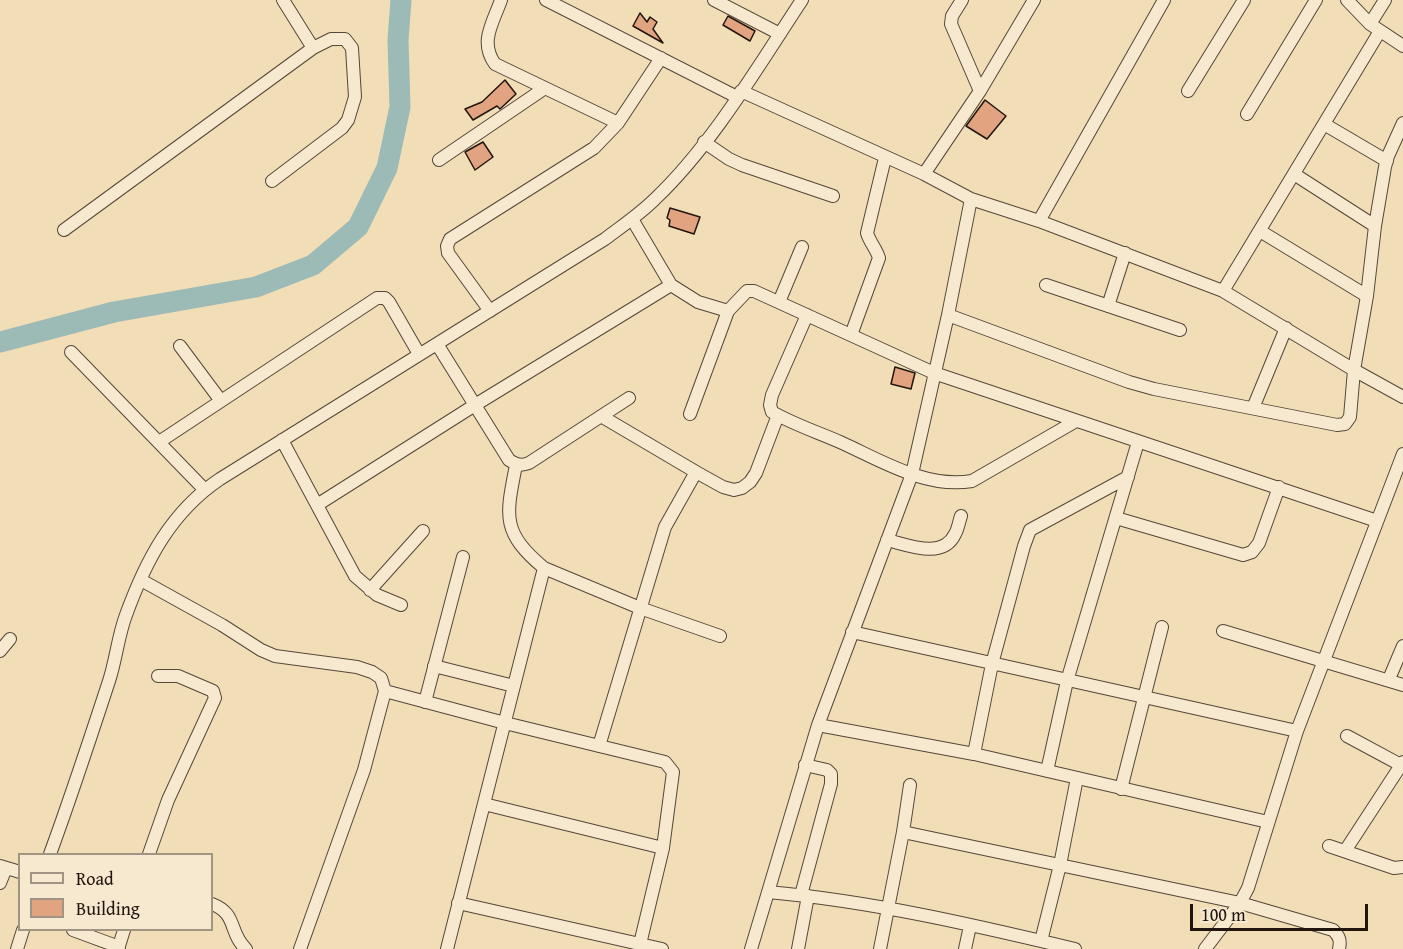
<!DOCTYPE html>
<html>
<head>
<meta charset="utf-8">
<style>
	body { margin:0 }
	#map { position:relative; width:1403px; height:949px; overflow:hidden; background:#f1ddb6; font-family:"Gentium Book Plus",serif }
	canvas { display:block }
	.legend { position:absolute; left:18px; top:853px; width:195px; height:78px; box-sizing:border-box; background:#f6e9d0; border:2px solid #a19482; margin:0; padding:8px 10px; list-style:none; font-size:18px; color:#22150e }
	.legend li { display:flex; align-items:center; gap:12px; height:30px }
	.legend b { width:30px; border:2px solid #a19482 }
	.scale { position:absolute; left:1190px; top:904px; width:178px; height:27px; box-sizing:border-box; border:3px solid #22150e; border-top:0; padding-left:8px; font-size:18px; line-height:21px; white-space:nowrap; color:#22150e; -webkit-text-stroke:4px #f6e9d0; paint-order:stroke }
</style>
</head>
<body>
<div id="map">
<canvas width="1403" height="949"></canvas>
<ul class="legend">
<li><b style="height:8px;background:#f6e9d0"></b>Road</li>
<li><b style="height:16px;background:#e2a381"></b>Building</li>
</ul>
<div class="scale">100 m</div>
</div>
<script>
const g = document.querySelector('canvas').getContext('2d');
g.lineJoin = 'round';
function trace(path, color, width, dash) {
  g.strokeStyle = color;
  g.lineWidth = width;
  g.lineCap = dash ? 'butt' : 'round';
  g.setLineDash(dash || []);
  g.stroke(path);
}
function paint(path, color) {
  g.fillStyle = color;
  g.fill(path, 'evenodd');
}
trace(new Path2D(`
	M0,342L114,312L256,287L313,265L358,227L387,168L400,107L398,40L401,0`), '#9cbab6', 21);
const building = new Path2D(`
	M640,13L647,22L650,17L657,22L653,29L663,43L633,26Z
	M728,16L755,31L750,41L723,25Z
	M505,80L516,94L500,109L497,106L473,120L465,109L482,102Z
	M985,100L1006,116L987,139L966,126Z
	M483,142L493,157L475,170L465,152Z
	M670,208L700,217L694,234L669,226L670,220L667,218Z
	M895,367L915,373L911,389L891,384Z`);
paint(building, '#e2a381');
trace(building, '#22150e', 1.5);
const minor = new Path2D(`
	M501,0C493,23 479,42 495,64L618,123
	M546,0L737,97
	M714,0L780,34
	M962,0L952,16L951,24L980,91
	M1347,0L1370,24L1403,46
	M1370,24L1385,0
	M741,91L924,174L971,199L1039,221L1223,291L1354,370L1403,397
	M1188,91L1244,0
	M1247,114L1316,0
	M1324,124L1387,161
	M704,142L729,159L742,165L833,196
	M439,160L545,88
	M924,174L980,91L1034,0
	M1294,174L1375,226
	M272,181L342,128L348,120L355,97L352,48L345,39H331L313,48
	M632,219L671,285L698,302L728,311
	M1039,221L1164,0
	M64,230L313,48L283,0
	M1260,231L1367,296
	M1046,285L1180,330
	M1223,291L1380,31
	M779,302L802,247
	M1108,306L1125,253
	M490,311L448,253L447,246L450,239L594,148L618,123L661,58
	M807,315L772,395L770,405L772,412C793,424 817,432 840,442C880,460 926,489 972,481L1076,421
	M948,315L1129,382L1154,389L1337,425L1345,424L1350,417L1354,370L1367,296L1375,226L1385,167L1388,156L1403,123
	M851,335L879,258C876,248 870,243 867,233L885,158
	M437,344L509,460C517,465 521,466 529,463L629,398
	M180,346L221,401
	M71,352L204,489
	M1253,408L1286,328
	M690,414L728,311L747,291H754L934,373L1377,521
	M601,416L696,472L723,487L734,490L742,488L750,482L756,473L778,415
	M282,440L355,576L377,595L401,605
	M159,442L377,298H385L389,302L419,354
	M516,465C506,516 501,532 544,568L640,608L720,636
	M317,505L475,405L671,285
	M1116,518L1243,555L1252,552L1259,543L1279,487
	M887,540C908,545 943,560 955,534C958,529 959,522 961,516
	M141,580L222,625L261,650L275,656L357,667L372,672L381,678L385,691L364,770L300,949
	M370,590L423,531
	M1223,631L1403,685
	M852,632L1297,731
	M0,651L10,639
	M434,666L514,686
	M1389,679L1403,646
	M385,691L505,723L665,762L673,772L663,848L640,944
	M425,702L463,557
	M818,725L974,754L1268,822
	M1347,736L1401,765
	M599,746L665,527L696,472
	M974,754L992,664L1024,546L1030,530L1128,477
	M1047,771L1067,681L1138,442
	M1121,789L1162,627
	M484,804L663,848
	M903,832L1240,903L1333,930C1339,936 1341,940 1339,949
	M1329,846L1394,868L1403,867
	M1345,851L1403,762
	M50,854C71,797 90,739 109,681C116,660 118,636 126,615C146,560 171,512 220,479L605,239C622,226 640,214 655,199C712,145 759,65 802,0
	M149,854L168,800L215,698L213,691L178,676H158
	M0,866L20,872
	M0,883L6,868
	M768,892C871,901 974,925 1075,949
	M801,895L831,784V774L827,770L805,765
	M458,903L662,949
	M212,904C238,914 228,932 246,949
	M73,930L119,947
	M1041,941L1060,865L1077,778
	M17,949L23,930
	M118,949L124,930
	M447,949L544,568
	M751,949L818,725L912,474L948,315L971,199
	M798,949L808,896
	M880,949L903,832L910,785
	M965,949L970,926
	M1205,949L1240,903L1248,888L1297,731L1403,454`);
trace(minor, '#564738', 14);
trace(minor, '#f6e9d0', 12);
</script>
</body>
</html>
